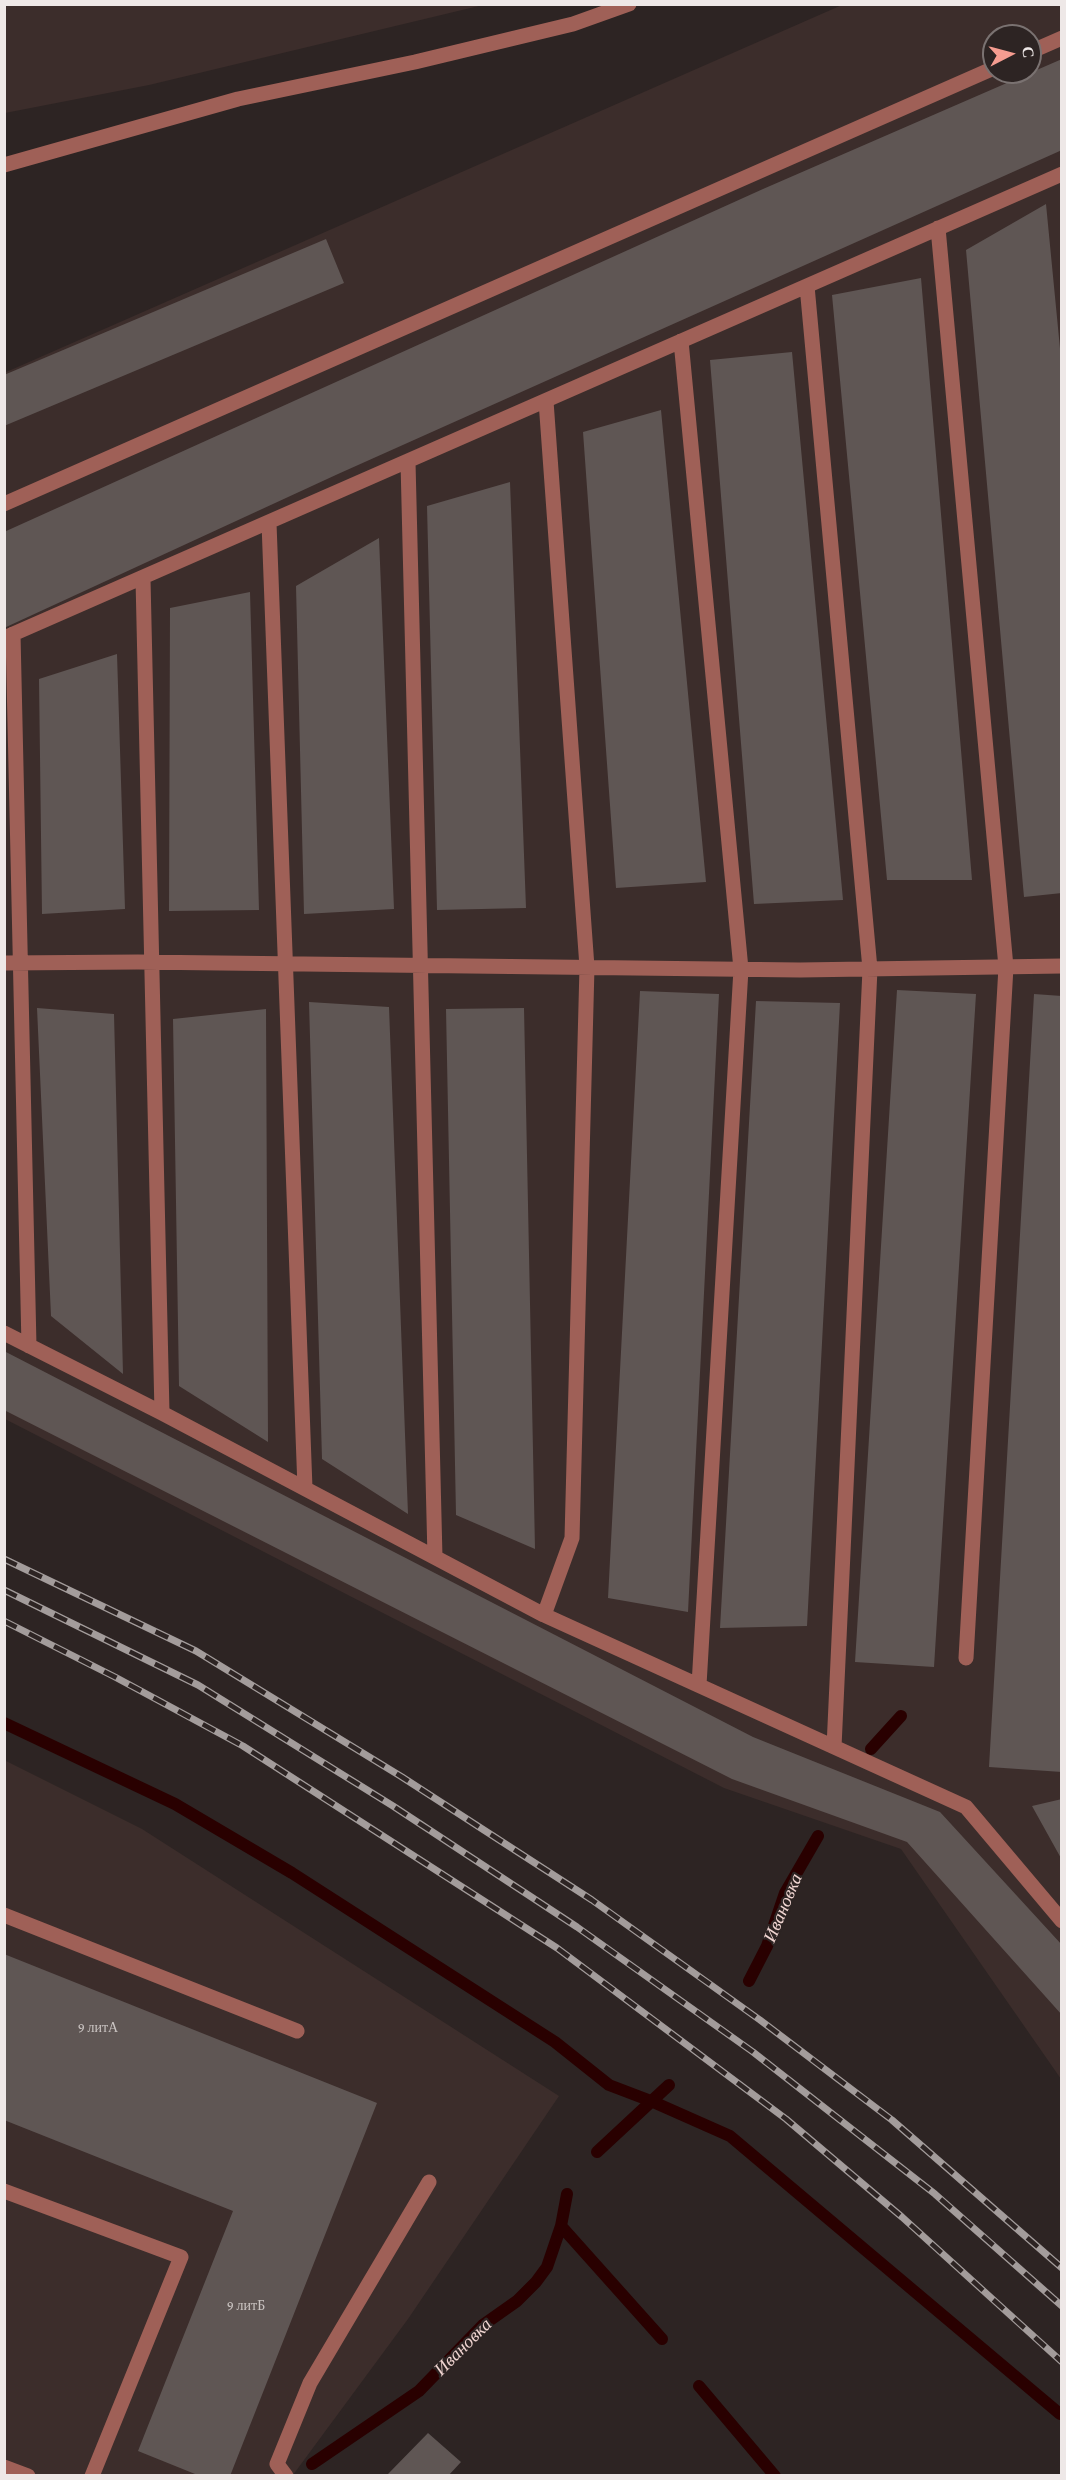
<!DOCTYPE html>
<html>
<head>
<meta charset="utf-8">
<style>
	body { margin:0 }
	#map { position:relative; width:1066px; height:2480px; overflow:hidden; background:#2d2423; font-family:"Crimson Pro",serif }
	canvas { display:block }
	.frame { position:absolute; inset:0; border:6px solid #eee8e7; pointer-events:none }
	.north { position:absolute; left:982px; top:24px; width:60px; height:60px; box-sizing:border-box; background:#2d2423; border:2px solid #7a7271; border-radius:50%; rotate:84deg; font-size:16px; font-weight:700; line-height:24px; text-align:center; color:#eee8e7 }
	.north::after { content:''; display:block; margin:auto; width:21px; height:27px; background:#f59c90; clip-path:polygon(50% 0,100% 100%,50% 72%,0 100%) }
</style>
</head>
<body>
<div id="map">
<canvas width="1066" height="2480"></canvas>
<div class="frame"></div>
<div class="north">С</div>
</div>
<script>
const g = document.querySelector('canvas').getContext('2d');
g.lineJoin = 'round';
function paint(path, color) {
  g.fillStyle = color;
  g.fill(path, 'evenodd');
}
function trace(path, color, width, dash) {
  g.strokeStyle = color;
  g.lineWidth = width;
  g.lineCap = dash ? 'butt' : 'round';
  g.setLineDash(dash || []);
  g.stroke(path);
}
function write(font, color, halo, rows, align = 'center') {
  g.font = font + ' "Crimson Pro",serif';
  g.lineWidth = 4.5;
  g.setLineDash([]);
  g.textBaseline = 'middle';
  g.strokeStyle = halo;
  g.fillStyle = color;
  for (const [text, x, y, turn = 0] of rows) {
    g.save();
    g.translate(x, y);
    g.rotate((+turn || 0) * Math.PI / 180);
    g.textAlign = isNaN(turn) ? turn : align;
    if (halo) g.strokeText(text, 0, 0);
    g.fillText(text, 0, 0);
    g.restore();
  }
}
paint(new Path2D(`
	M5,4H483V5L149,85L5,113Z
	M842,5H1061V2079L901,1849L724,1788L5,1419L4,373ZM994,36H1030V72H994Z
	M4,1760L142,1829L559,2096L408,2319L293,2475H5Z`), '#3c2d2b');
trace(new Path2D(`
	M4,1723L175,1804L292,1873L555,2042L609,2085L651,2101L730,2136L1060,2414
	M871,1749L901,1716
	M749,1981L767,1946L785,1893L818,1836
	M597,2152L669,2085
	M561,2226L662,2339
	M699,2386L775,2476
	M312,2464L419,2391L483,2325L517,2301L536,2282L547,2267L561,2226L567,2194`), '#290000', 12);
paint(new Path2D(`
	M1062,59V150L338,474L4,628V532L763,189Z
	M1046,204L1062,369V893L1024,897L966,250Z
	M326,239L344,283L4,426V375Z
	M921,278L972,880H887L832,295Z
	M792,352L843,900L754,904L710,360Z
	M661,410L706,882L616,888L583,432Z
	M510,482L526,908L437,910L427,506Z
	M379,538L394,909L304,914L296,586Z
	M250,592L259,910L169,911L170,608Z
	M117,654L125,909L42,914L39,679Z
	M897,990L976,994L934,1667L855,1662Z
	M640,991L719,994L688,1612L608,1598Z
	M1034,994L1062,996V1772L989,1767Z
	M756,1001L840,1003L807,1626L720,1628Z
	M309,1002L389,1007L408,1514L322,1459Z
	M37,1008L114,1014L123,1374L51,1316Z
	M524,1008L535,1549L456,1515L446,1009Z
	M266,1009L268,1442L179,1386L173,1019Z
	M4,1351L753,1737L940,1812L1062,1945V2015L907,1842L732,1779L4,1410Z
	M1062,1799V1860L1032,1806Z
	M4,1954L377,2103L230,2476H200L138,2451L233,2211L4,2120Z
	M428,2433L461,2462L448,2476L388,2474Z`), '#5f5654');
trace(new Path2D(`
	M1030,52L1062,38
	M4,165L238,99L415,62L573,24L629,4
	M938,228L1006,967L966,1658
	M807,286L870,969L834,1747
	M681,341L741,969L699,1685
	M408,462L435,1557
	M4,504L994,68
	M269,523L305,1488
	M143,579L162,1413
	M13,634L29,1346
	M4,638L1062,174
	M4,963L138,962L800,970L1062,966
	M4,1333L162,1413L544,1615L966,1807L1062,1921
	M544,1615L572,1538L587,967L546,401
	M4,1915L297,2031
	M4,2191L181,2257L92,2476
	M4,2467L28,2476
	M286,2476L277,2464L310,2383L429,2182`), '#9f6057', 15);
const rail = new Path2D(`
	M4,1559L196,1651L402,1777L592,1900L760,2020L892,2120L1062,2268
	M4,1590L198,1685L393,1806L577,1927L753,2052L935,2194L1062,2306
	M4,1621L115,1677L243,1746L557,1948L786,2119L902,2217L1062,2362`);
trace(rail, '#a39c9b', 7);
trace(rail, '#2d2423', 4.5, [14]);
write('14px', '#cac4c2', null, [
	["9 литА",98,2028],
	["9 литБ",246,2306]
]);
write('italic 18px', '#f0d5d1', '#2d2423', [
	["Ивановка",783,1908,-67],
	["Ивановка",463,2347,-45]
]);
</script>
</body>
</html>
